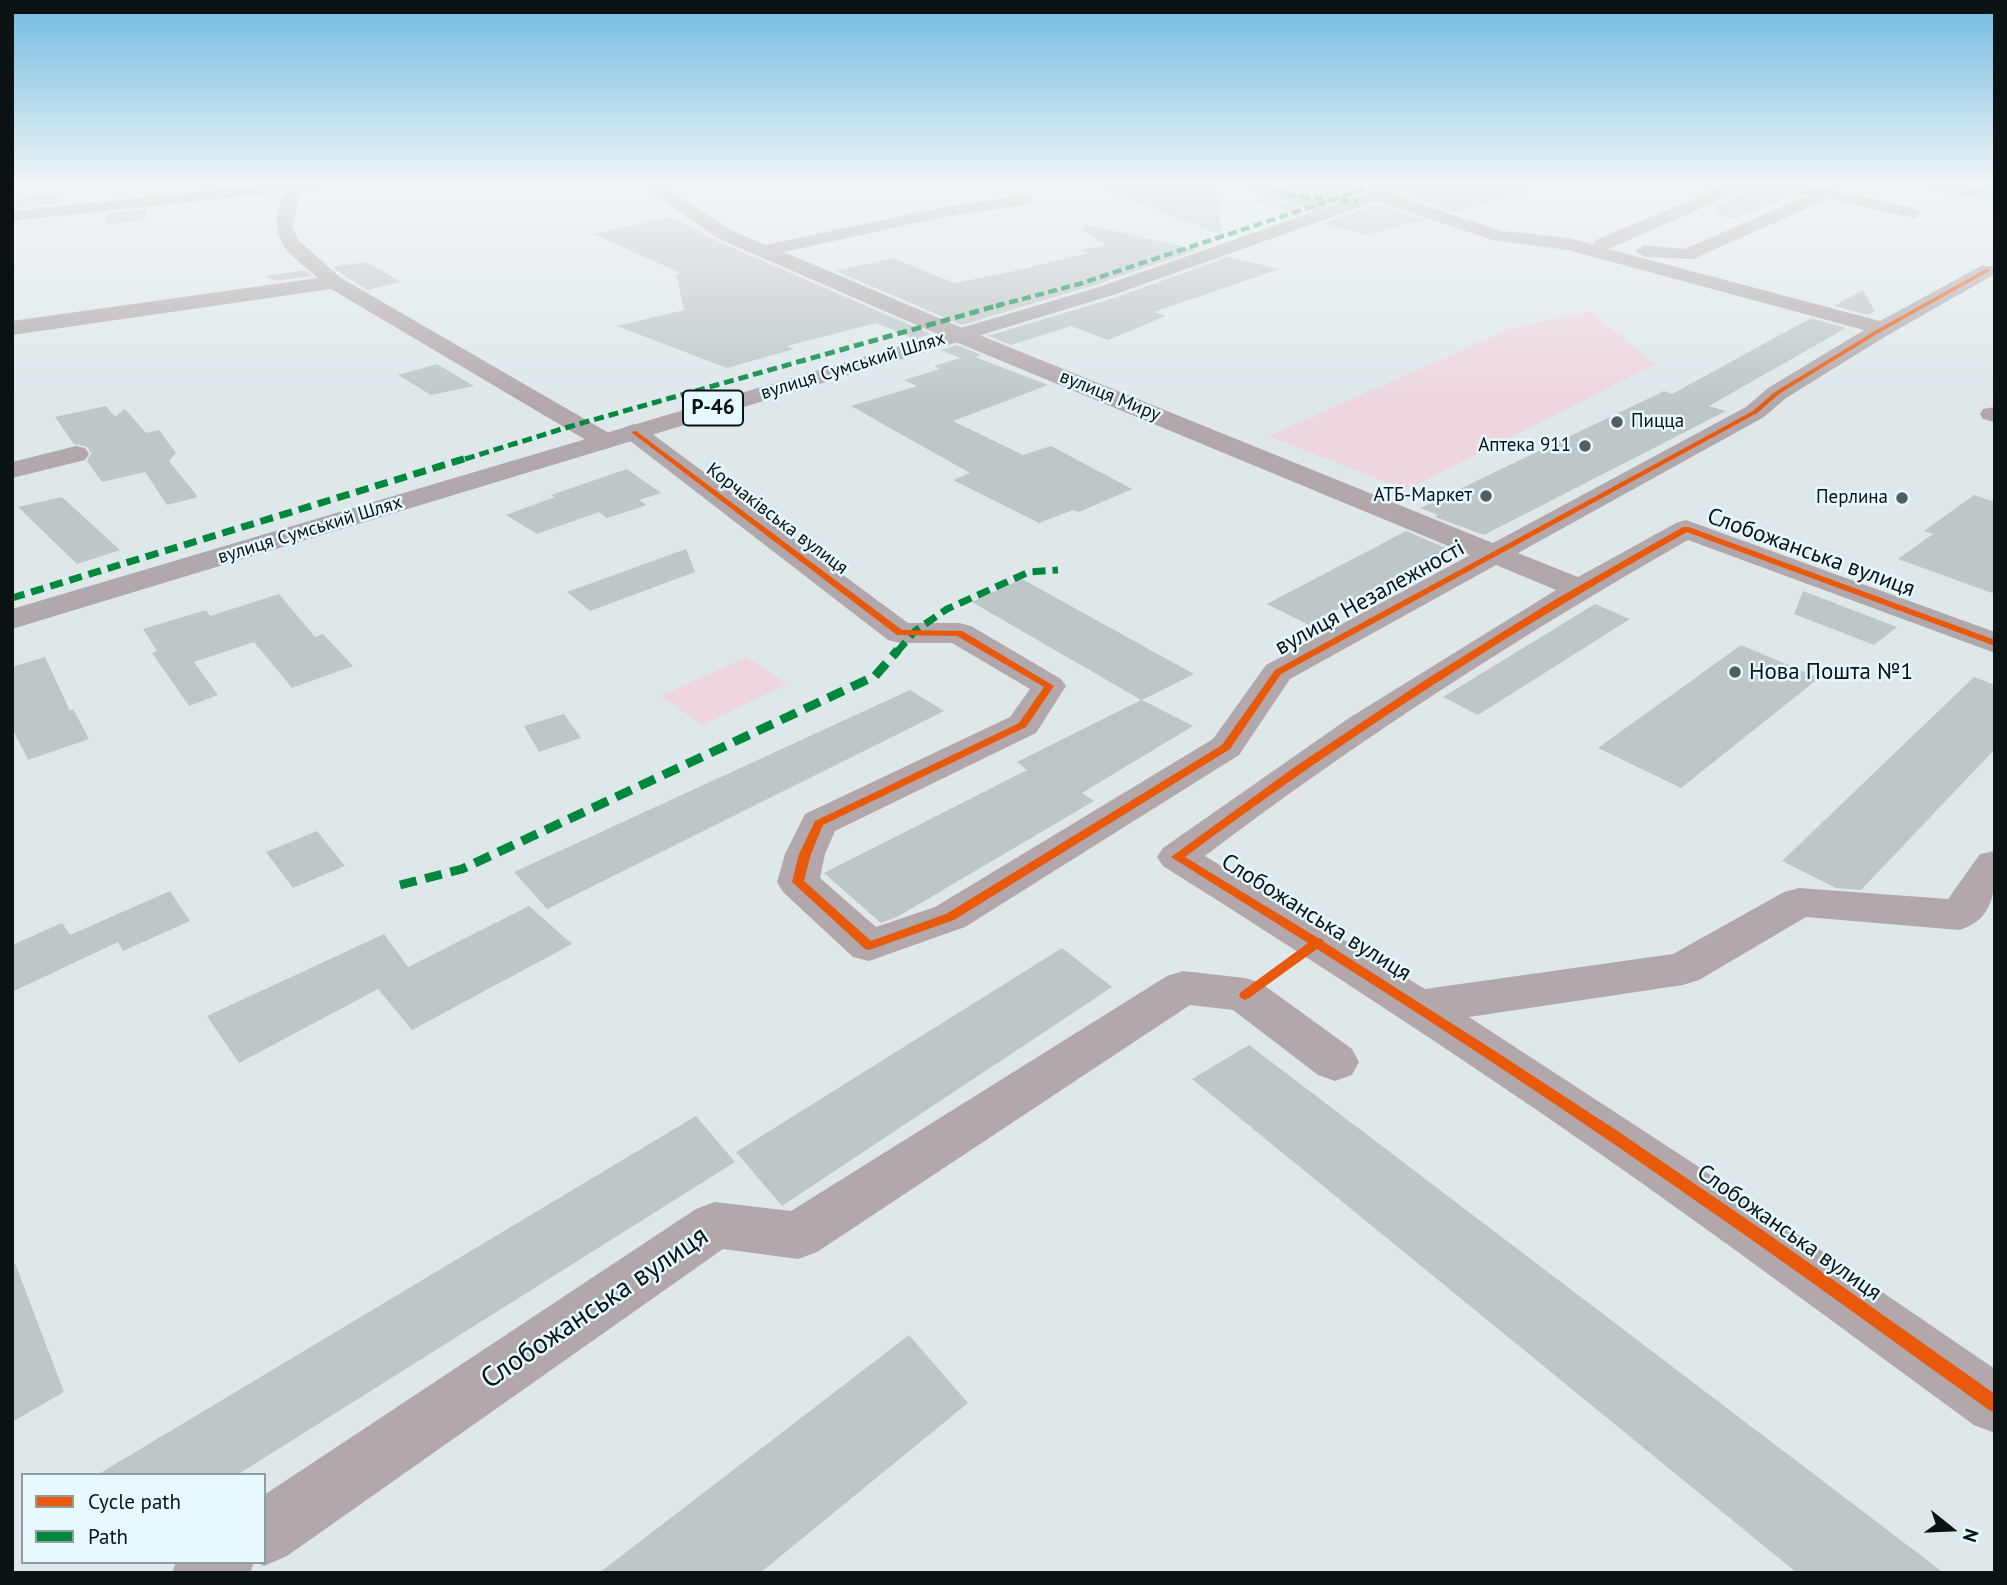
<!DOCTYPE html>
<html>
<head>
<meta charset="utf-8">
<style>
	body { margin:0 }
	#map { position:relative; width:2007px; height:1585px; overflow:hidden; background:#dee8eb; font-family:"PT Sans",sans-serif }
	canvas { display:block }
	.frame { position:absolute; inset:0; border:14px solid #0b1213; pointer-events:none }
	.legend { position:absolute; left:21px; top:1473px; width:245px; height:91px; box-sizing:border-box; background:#e6f9fe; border:2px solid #8e9da0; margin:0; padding:9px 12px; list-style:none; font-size:21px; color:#0b1213 }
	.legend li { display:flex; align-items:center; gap:14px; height:35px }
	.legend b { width:35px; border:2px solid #8e9da0 }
	.north { position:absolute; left:1916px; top:1494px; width:70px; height:70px; -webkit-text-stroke:5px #e6f9fe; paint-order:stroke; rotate:108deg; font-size:19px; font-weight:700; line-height:28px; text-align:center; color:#0b1213 }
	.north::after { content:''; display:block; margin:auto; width:24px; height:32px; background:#0b1213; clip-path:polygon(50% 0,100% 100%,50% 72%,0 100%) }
</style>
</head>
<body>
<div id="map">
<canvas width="2007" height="1585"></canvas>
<div class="frame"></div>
<ul class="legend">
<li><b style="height:9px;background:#e8590c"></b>Cycle path</li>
<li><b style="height:9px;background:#00873e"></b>Path</li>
</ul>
<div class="north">N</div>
</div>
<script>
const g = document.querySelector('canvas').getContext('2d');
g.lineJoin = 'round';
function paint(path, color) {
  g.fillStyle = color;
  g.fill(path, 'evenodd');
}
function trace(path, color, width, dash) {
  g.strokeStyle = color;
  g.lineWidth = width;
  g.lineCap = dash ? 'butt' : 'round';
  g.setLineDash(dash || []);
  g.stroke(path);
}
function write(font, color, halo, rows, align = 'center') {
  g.font = font + ' "PT Sans",sans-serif';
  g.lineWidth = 5;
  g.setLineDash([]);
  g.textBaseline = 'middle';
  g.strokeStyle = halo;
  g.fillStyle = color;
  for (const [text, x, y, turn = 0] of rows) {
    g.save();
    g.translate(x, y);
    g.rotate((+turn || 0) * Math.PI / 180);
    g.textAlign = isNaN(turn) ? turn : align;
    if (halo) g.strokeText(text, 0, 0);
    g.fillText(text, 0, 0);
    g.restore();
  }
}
paint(new Path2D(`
	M1589,311L1656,364L1406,490L1269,436L1509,329Z
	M746,657L787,684L702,725L661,696Z`), '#eed5de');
paint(new Path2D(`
	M1094,184H1217L1222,235L1094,186Z
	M1313,184H1329L1362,192L1328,204L1324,200L1294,190Z
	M1419,184H1526L1528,193L1454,212L1402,195L1415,190Z
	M1753,184H1771L1775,191L1794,194L1736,219L1716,214L1717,205L1749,190Z
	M66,193L57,204L12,208V199Z
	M1266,197L1307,211L1297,215L1253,201Z
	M1377,204L1424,220L1364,235L1324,223Z
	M147,209L144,221L105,224L109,213Z
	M672,217L719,242L931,334L915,339L876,323L787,346L794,349L727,368L617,326L684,310L676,275L681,273L593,234Z
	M1085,224L1197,250L1098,284L962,325L836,271L893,258L954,283L1006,273L1088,253L1080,250L1106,245L1082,231Z
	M1228,257L1279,269L1154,312L1166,316L1108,340L1071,326L1011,345L988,336L1114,298Z
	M366,262L401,282L367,290L332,267Z
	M305,270L312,276L275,281L265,276Z
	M1863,290L1875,311L1868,315L1834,306Z
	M1811,318L1846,328L1709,406L1726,411L1484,535L1435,517L1438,515L1420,508L1664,391L1672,394Z
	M957,345L981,355L975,357L1048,385L953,421L1023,455L1051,446L1132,489L1079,512L1073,510L1039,523L953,480L970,473L851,406L917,386L904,380L940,369L934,366L960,358L941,350Z
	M437,364L474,386L431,395L398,375Z
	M106,406L115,417L125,409L146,433L159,430L176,453L169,461L198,497L167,505L145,472L102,482L87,461L91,453L87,447L74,444L55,417Z
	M627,469L661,493L639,500L647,505L607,518L599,512L537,534L506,515L555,497L551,495Z
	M1974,495L1995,502V594L1898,559L1933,534L1924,531Z
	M62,497L120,550L77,564L18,507Z
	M1406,531L1448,549L1309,625L1267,604Z
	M686,549L695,572L590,611L567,592Z
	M1022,579L1194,674L1142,700L1193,726L1082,793L1094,801L897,917L881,923L824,873L1027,770L1017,762L1141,700L972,602Z
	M1803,591L1897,627L1874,645L1794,614Z
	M279,594L315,637L323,634L353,666L292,688L254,642L194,662L218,695L189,706L152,653L157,651L143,629L206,610L210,616Z
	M1595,604L1630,619L1478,715L1443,697Z
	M1741,645L1819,678L1681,788L1598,748Z
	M45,657L70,711L73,709L89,739L28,760L12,728V667Z
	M1974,677L1995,685V749L1861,890L1836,888L1782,861Z
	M910,690L944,711L547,909L514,872Z
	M564,714L581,738L539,752L524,726Z
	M317,831L345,866L293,888L266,852Z
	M170,891L190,921L123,951L118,942L12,992V945L62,923L70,935Z
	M529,906L572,944L412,1030L378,989L239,1063L207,1016L384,934L408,967Z
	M1062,948L1112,987L782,1206L736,1152Z
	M1249,1045L1944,1573H1797L1192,1079Z
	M696,1116L735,1162L237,1475H97Z
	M15,1263L64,1392L12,1422V1264Z
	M909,1335L968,1403L760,1573H599Z`), '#bec6c8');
paint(new Path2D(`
	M270,184H325L323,188L304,190L298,199L293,227L298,240L341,278L614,436L618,441L614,446L605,449L596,446L331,289L12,335V321L318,278C296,258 271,246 278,213C279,205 280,199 285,192L12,221V211Z
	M640,184H659L731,230L766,245L943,207L1023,195L1029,196L1032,200L1023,205L943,217L784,252L967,330L1493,543L1746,407L1768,388L1864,330L1568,250L1493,240L1370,199L1367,195L1370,191H1382L1502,231L1569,238L1594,245L1596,240L1728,184H1750L1748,188L1608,249L1880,321L1981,266H1995V274L1888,335L1786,398L1764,417L1518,553L1578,577L1676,523L1686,520L1995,632V653L1688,540C1521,635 1359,739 1205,856L1425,989L1673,954L1784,892L1799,888L1948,899L1980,854L1995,851C1995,884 1998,919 1959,930L1806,917L1699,980L1683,985L1469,1017L1693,1163L1995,1369V1433L1974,1425C1848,1333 1724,1240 1596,1151C1454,1052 1309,958 1163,866L1157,857L1163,848L1349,718L1556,590L1496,565L1290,679L1239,755L965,927L869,961L853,957L783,892L777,882L785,854L805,814L1010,717L1030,689L952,643H900L888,640L625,437L621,432L625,427L634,424L643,427L908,623H959L971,626L1061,679L1066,686L1036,733L835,831L825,854L820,878L876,927L935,907L1213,739L1266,665L1470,555L951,340L717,238Z
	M1245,184H1269L1323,202L1326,206L1317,211L1311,210L1247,188Z
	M1774,184H1804L1914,208L1923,213L1914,218L1828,199L1693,259L1645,257L1635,251L1645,245L1684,249L1809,195L1776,188Z
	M1923,184H1957L1995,191V201L1931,189Z
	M1995,407V422L1983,419L1980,414L1983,409Z
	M76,446L85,448L89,454L85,460L12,478V462Z
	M1183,971L1245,978L1261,983L1352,1049L1359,1062L1352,1075L1335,1081L1318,1075L1233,1010L1190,1005L817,1252L798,1259L723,1249L287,1556L264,1566L256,1562H264V1495L696,1209L715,1202L791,1211L1167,976Z
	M176,1562H254L250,1573H172Z`), '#b2a7aa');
paint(new Path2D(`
	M1392,184H1416L1414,188L1113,295L12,629V609L1099,287Z`), '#b0a8ad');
trace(new Path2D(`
	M1287,195L1358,202
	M996,306L1079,284L1380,184`), '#00873e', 4.5, [9, 4.5]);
trace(new Path2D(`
	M465,459L575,425L1003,304`), '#00873e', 5, [10, 5]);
trace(new Path2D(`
	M12,598L470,457
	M897,652L915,631L947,609L1029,572L1058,570`), '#00873e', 7, [13, 7]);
trace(new Path2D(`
	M400,885L462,869L875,676L898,650`), '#00873e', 9, [17, 9]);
paint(new Path2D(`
	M1986,269L1991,270L1882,331L1779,394L1757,413L1281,674L1230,749L954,920L869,950L865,949L792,882L799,854L815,821L1019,723L1044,687L957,636L897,635L631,432L636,431L902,630L962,631L1054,686L1026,727L823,825L811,854L804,881L871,941L946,914L1222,745L1275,670L1753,411L1775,392L1878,329Z
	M1683,527H1689L1995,640V646L1687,532C1512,630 1345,738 1185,857L1318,938L1322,939L1324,942L1495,1051L1619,1132L1761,1229L1995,1394V1412L1989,1410C1896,1343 1803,1275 1709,1210C1581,1120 1450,1033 1317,949L1249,998L1245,1000L1241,998L1239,995L1241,992L1308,943L1171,857L1296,766L1422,682L1551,602Z`), '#e8590c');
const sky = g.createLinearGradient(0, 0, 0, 406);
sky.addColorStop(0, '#70bae1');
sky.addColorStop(0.45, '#f0f5f6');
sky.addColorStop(1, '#f0f5f600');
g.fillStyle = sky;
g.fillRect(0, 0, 2007, 406);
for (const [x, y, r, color] of [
	[1617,422,7,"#555d5f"],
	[1585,446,7,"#555d5f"],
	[1486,496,7,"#555d5f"],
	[1902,498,7,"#555d5f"],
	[1735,672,7,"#555d5f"]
]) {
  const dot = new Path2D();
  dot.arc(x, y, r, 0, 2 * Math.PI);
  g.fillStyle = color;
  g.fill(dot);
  trace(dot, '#e6f9fe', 2.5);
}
write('19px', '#0b1213', '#e6f9fe', [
	["вулиця Сумський Шлях",853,366,-17],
	["вулиця Миру",1110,396,22],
	["Корчаківська вулиця",777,519,37],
	["вулиця Сумський Шлях",310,530,-17]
]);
write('19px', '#0b1213', '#e6f9fe', [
	["Пицца",1631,422,"left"],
	["Аптека 911",1571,446],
	["АТБ-Маркет",1472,496],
	["Перлина",1888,498]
], 'right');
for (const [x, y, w] of [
	[713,408,60]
]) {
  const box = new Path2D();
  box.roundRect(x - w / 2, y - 17.5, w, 35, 5);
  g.fillStyle = '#e6f9fe';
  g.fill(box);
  trace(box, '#0b1213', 2);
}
write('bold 21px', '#0b1213', null, [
	["Р-46",713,408]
]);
write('23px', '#0b1213', '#e6f9fe', [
	["Слобожанська вулиця",1811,553,20],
	["вулиця Незалежності",1370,598,-29],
	["Слобожанська вулиця",1316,918,32],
	["Слобожанська вулиця",1789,1233,35]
]);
write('23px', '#0b1213', '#e6f9fe', [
	["Нова Пошта №1",1749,672]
], 'left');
write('28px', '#0b1213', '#e6f9fe', [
	["Слобожанська вулиця",595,1308,-34]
]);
</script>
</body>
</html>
